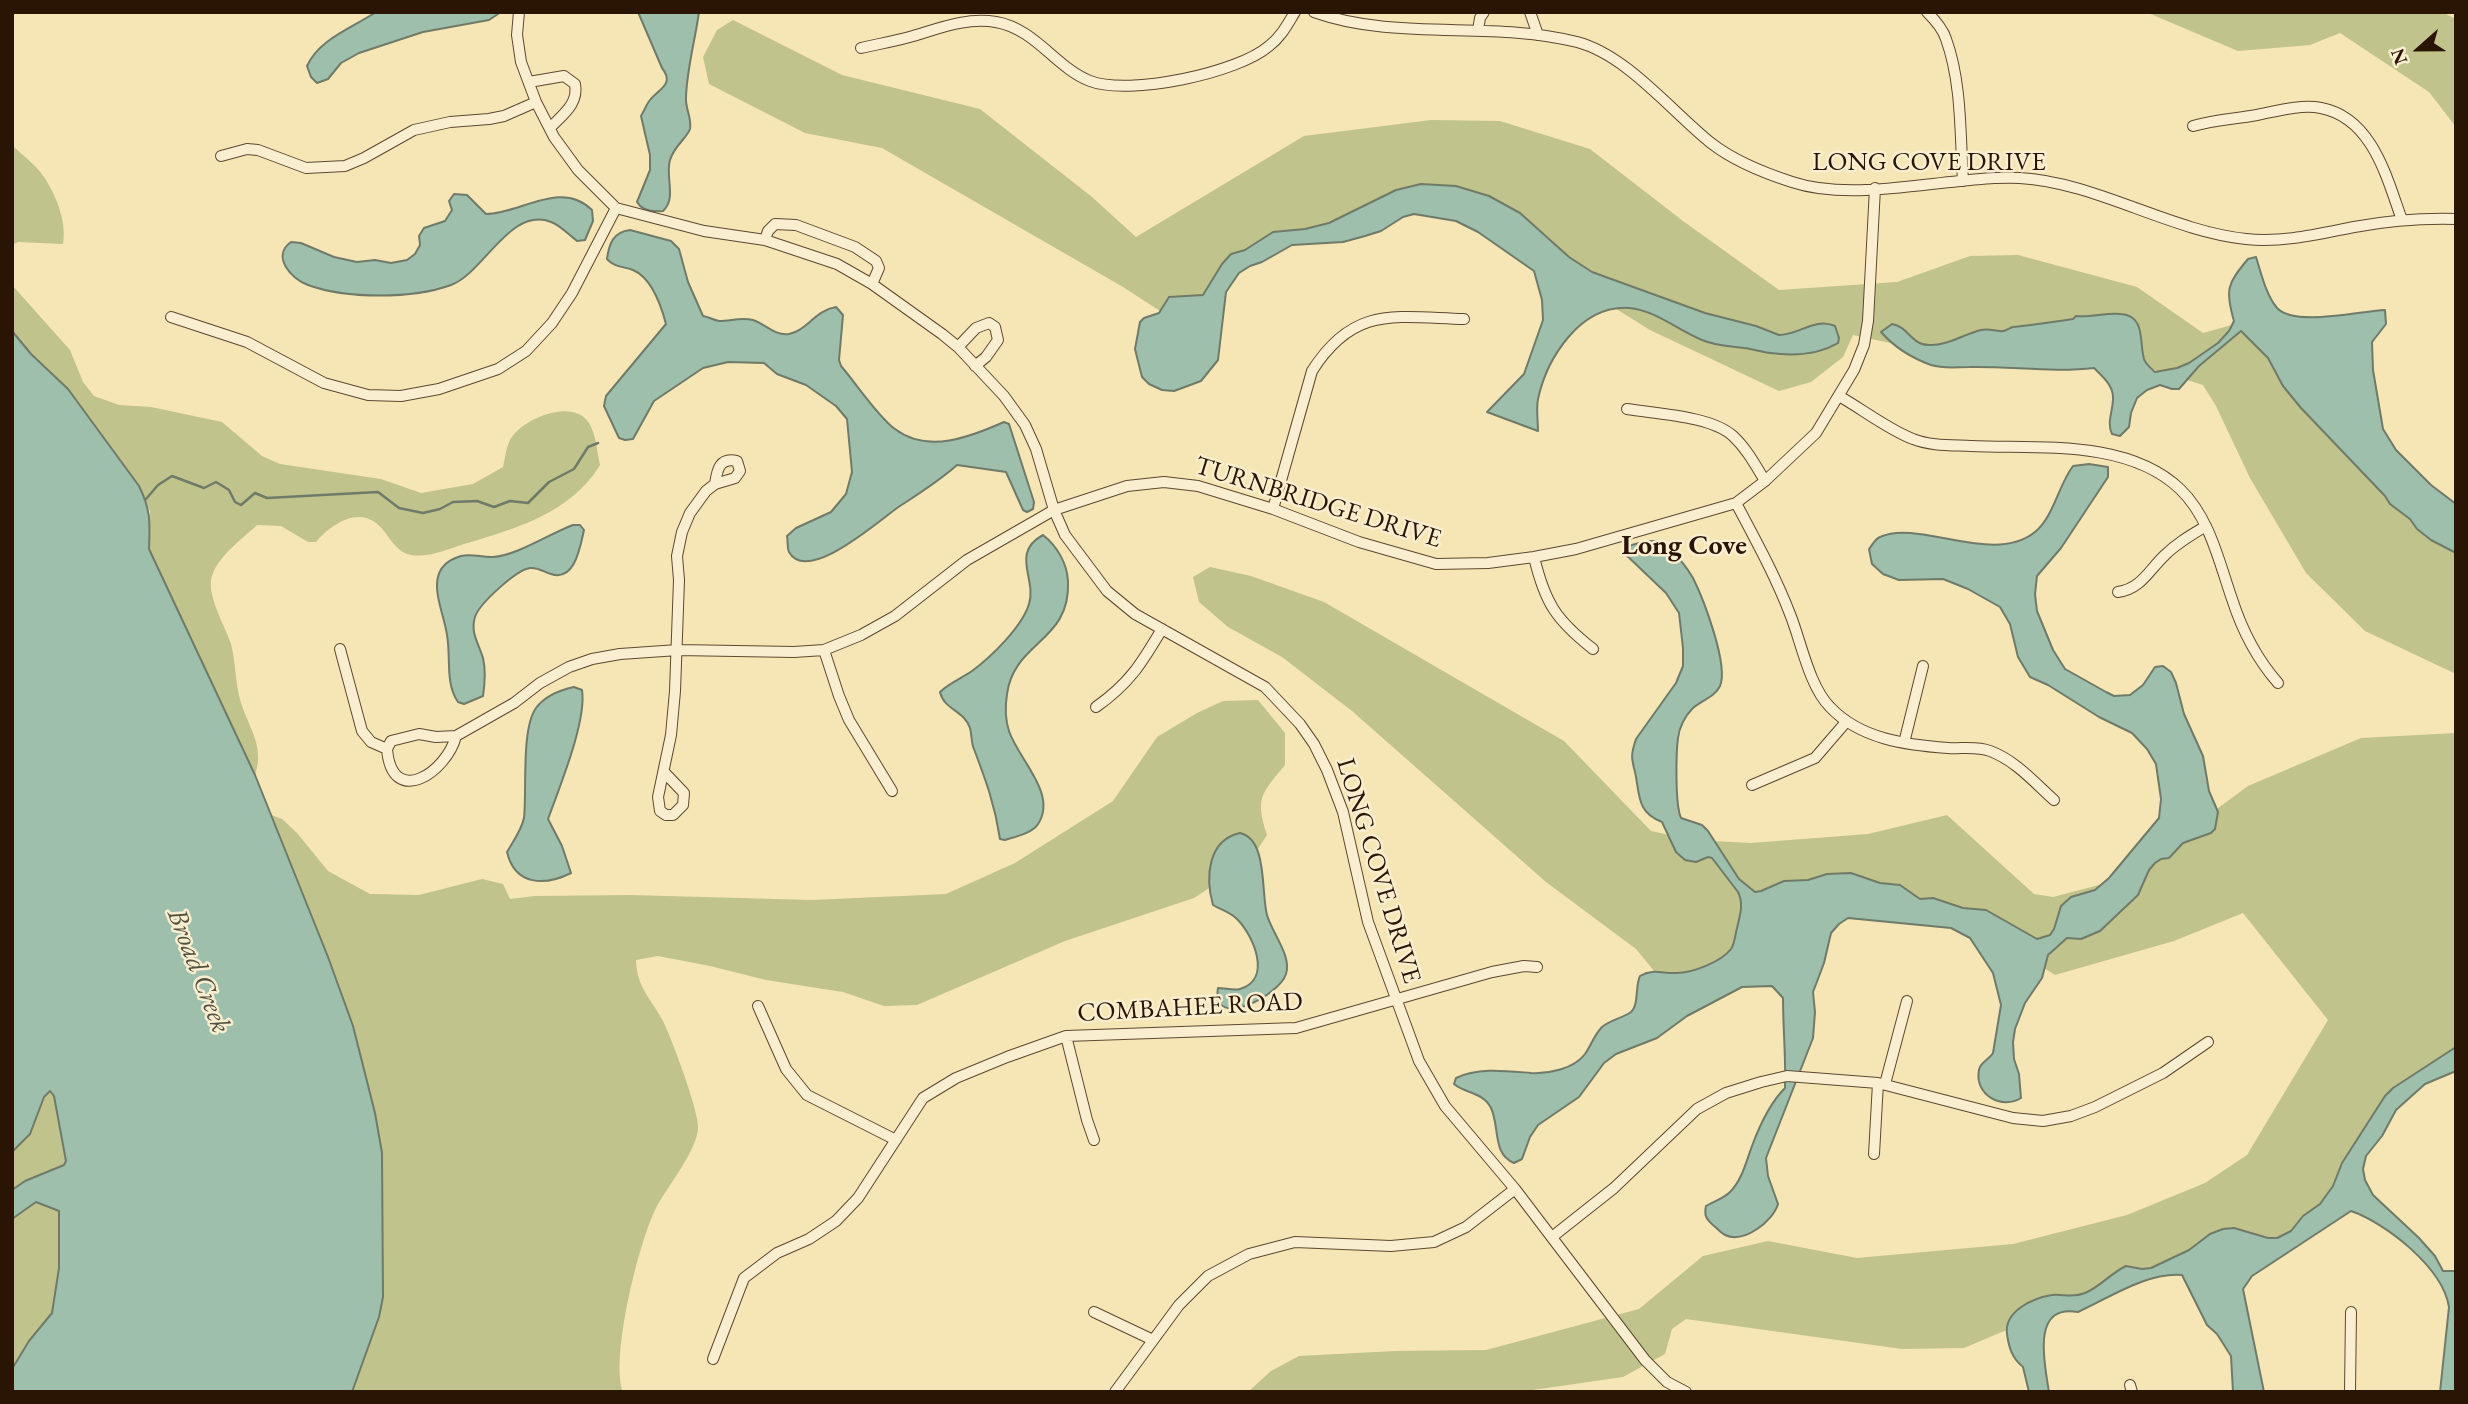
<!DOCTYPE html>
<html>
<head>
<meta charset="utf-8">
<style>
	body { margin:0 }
	#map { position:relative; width:2468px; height:1404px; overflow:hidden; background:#f6e5b5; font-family:"EB Garamond",serif }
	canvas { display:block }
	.frame { position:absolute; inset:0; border:14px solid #2a1403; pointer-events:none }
	.north { position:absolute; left:2384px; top:14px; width:70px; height:70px; -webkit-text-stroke:5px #f9eecf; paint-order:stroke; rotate:249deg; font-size:19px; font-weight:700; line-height:28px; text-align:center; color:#2a1403 }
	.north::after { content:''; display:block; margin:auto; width:24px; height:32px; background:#2a1403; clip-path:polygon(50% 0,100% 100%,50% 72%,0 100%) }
</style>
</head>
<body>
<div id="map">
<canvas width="2468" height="1404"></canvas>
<div class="frame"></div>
<div class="north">N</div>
</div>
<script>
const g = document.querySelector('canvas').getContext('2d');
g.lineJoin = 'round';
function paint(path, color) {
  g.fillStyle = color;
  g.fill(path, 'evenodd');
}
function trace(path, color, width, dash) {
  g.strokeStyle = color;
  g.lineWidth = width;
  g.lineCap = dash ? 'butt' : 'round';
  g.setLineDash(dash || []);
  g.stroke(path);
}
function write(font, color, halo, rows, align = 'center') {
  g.font = font + ' "EB Garamond",serif';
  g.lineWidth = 5;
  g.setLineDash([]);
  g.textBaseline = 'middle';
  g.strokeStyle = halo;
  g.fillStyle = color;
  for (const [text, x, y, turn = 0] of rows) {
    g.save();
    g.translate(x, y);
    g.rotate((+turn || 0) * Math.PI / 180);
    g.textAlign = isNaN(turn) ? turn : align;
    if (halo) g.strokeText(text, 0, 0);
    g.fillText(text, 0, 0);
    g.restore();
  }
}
paint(new Path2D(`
	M2146,12H2442L2456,19V127L2429,92L2340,33L2310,45L2238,51Z
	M733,20L842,75L980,109L1092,197L1136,237L1304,136L1431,120L1500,121L1590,149L1683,221L1779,290L1897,282L1970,256L2018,255L2137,287L2203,333L2253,319L2456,529V674L2365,631L2306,573L2250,478L2216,406L2203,385L2123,360L1946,355L1853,335L1843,357L1811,382L1779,391L1650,330L1555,271L1426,200L1252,254L1177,322L1123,287L882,148L805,133L709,84L703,57L717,30Z
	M12,145C22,155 36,165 44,177C56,195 67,222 63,244L18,242L12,245Z
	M12,285L70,350L83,382L94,396L119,405L151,407L222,422L262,456L280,464L381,479L421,493L473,484L503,467C505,459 506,448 510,440C521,419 573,397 589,423C596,434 597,452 600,465C571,513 515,529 464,544C448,549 429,558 411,555C393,551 389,533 376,523C356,507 329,526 316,542H308L281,526L257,525C242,539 221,554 213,573C204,592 225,625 231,644C236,663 235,684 241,703C249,728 265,747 255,775L149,549L150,511L139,486L12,331Z
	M1210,567L1251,576L1324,602L1564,741L1651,831L1693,840L1751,843L1868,834L1947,815L2034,894L2053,897L2122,879L2248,786L2361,738L2456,733V1055L2409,1087L2333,1210L2270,1250L2127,1279L1964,1348L1902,1349L1686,1319L1672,1329L1665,1354L1623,1377L1519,1392H1248L1271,1371L1299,1356L1395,1351L1486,1350L1639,1309L1703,1256L1768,1241L1857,1258L2013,1244L2127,1215L2205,1183L2247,1155L2328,1020L2243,913L2174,941L2055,975L2022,954L1943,912L1876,905L1669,989L1636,949L1546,882L1352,711L1282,657L1228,627L1199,602L1193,577Z
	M1258,700L1285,733V765C1261,794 1255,798 1267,835L1250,861L1194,898L1065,941L917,1005L884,1006L843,992L766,980L710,966L658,956L636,960C637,988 650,997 663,1021C671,1037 699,1111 698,1127C698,1149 668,1186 657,1206C639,1240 610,1358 623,1392H352L379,1317L383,1297L375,1113L353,1026L328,957L269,814L282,819L297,833L328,871L370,894L419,895L482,879L503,884L510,899L535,896L630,895L812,900L946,894L1015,863L1113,801L1157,737L1197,713L1223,701Z
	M50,1091L54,1096L67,1161L64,1165L25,1181L12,1190V1152L30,1134L44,1097Z
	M36,1202L59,1211V1268L52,1313L29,1341L12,1369V1219Z`), '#c0c38b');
const water = new Path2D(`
	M376,12H501L489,20L423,32L359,53L341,63L328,79L317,83L311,77L307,66C319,39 352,28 376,12Z
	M638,12H699C695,41 687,68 686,97C685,109 692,117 690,129C687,138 674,146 670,160C665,177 677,198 663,211C653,212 642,211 637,202L650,170V155L641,116C644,111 646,105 650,100C659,89 675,84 662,68Z
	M1421,184L1456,186L1489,196L1520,213L1569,257L1592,272L1705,313L1756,326L1779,335C1799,335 1815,317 1835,326L1839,338L1838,343C1818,355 1793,356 1770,353C1762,352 1753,349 1744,348C1730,346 1716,346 1702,340C1679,331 1655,310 1629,308C1580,305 1547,358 1538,399C1536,409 1538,421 1538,431L1487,412L1524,374L1543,320L1542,300L1534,271L1478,232L1456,221L1414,214L1403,217L1381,231L1365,236L1343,242L1292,245L1262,262L1250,266L1239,273L1226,292L1218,360L1201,381L1174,391L1162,390L1149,384L1142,377L1135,349L1140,322L1144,318L1159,313L1169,297L1203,295L1222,264L1231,254L1245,250L1273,232L1305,229L1329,223L1396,190Z
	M454,194L467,195L486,214C520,214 561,179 592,210L593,221L585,240L577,241C569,235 560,225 551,222C510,206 484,273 451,285C413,299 346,299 308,285C291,279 271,256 291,242L301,243L334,257L357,262L375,260L391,263L407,260L415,254L420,245L419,236L424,228L445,221L452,210L449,201Z
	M630,230L671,241L679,249L688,282L703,316C708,317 714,320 719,321C731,321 741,317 753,320C765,324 775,336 789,334C806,331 816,310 836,307L843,315L839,360L841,366C855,382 879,418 895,429C928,454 970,437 1004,422L1009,424L1034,502L1033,509L1027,512L1023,510L1006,472L957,465C939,481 920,493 900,506C884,516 808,586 789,552C787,548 788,540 787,536L796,528L831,512L846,494L852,472L847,419L836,406L806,385L777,374L764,363L728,362L703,368L654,401L633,439L625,440L619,438L604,406L606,396L666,324C661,305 652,278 633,270C623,266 615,268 607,259C609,244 613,232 630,230Z
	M2256,257C2261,273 2266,295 2277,308C2295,327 2360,311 2385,310L2386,324L2372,342L2373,370L2383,429L2396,450L2431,485L2456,504V553L2431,540L2417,529L2410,519L2390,504L2385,496L2301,408L2283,386L2268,358L2241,331L2199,366L2179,389H2172L2160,385L2147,390L2137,398L2131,413L2129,427L2120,436L2112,434C2106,422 2114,409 2113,396C2112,384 2102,376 2094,368C2052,373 2011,366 1969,367C1956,367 1944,369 1931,365C1912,358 1894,347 1881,332L1892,324C1909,327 1911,345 1929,345C1947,346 1964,334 1981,330C1990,328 1996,332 2003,331C2006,331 2009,328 2013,327C2033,325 2053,322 2073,319L2076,316C2091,318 2106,312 2121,314C2146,316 2139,342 2144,359C2146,365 2151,368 2155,372L2177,368L2189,363L2218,343L2229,331L2234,321C2225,290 2227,284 2248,259Z
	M12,331L31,354L68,389L139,486C151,510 150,523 149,549L255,775L328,957L353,1026L375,1113L382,1153L383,1297L379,1317L352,1392H12V1369L29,1341L52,1313L59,1268V1211L36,1202L12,1219V1190L25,1181L64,1165L66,1161L54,1096L50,1091L44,1097L30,1134L12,1152Z
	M2089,464L2108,467V477L2061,548L2037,576L2035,594L2037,611L2053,650L2065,669L2106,692L2114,696L2130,695L2143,685L2155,667L2163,666L2171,672L2176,683L2184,714L2203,756L2209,791L2218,812L2215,829L2211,833L2183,843L2169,858L2161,859L2155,863L2149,870L2138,895L2100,931L2081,939L2067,938L2048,955L2042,978L2025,1003L2015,1029L2013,1042L2014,1059L2019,1074L2021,1098C2002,1110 1974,1095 1979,1070C1980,1062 1989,1060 1993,1053L2001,1005L1993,973L1970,938L1951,928L1848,918L1839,924L1831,933L1824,963L1813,992L1815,1012L1813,1038L1766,1158L1768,1176L1778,1204C1773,1221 1744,1244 1725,1235C1721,1233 1717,1228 1713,1225C1706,1219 1704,1215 1706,1206C1714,1201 1723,1199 1730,1192C1742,1180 1746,1162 1752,1146C1759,1127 1770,1103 1785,1088C1786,1058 1783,1028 1783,998L1772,986L1742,987L1687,1016L1657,1038L1616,1054L1604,1063L1579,1097L1538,1125L1530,1137L1522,1159L1514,1163C1492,1154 1500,1127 1491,1108C1483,1092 1466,1094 1454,1084L1456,1078C1478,1067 1507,1071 1531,1073C1548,1074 1574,1069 1585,1054C1591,1046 1594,1035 1602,1027C1610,1020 1623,1018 1631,1012C1639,1005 1635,986 1640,976C1653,968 1663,974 1677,973C1692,973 1721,962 1731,949C1735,943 1735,935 1737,928C1740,915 1744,904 1738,892L1712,858L1708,857L1696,862L1685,860L1676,852L1662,822C1636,812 1640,794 1635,772C1631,757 1631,754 1636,739L1676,683L1683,666V648L1679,613L1666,593L1623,552L1625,547L1646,541H1662C1674,552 1685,564 1693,578C1703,598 1729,665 1720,686C1715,697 1700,701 1692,709C1685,716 1679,728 1678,738C1676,753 1675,805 1681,818L1702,825L1708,831L1739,879L1755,892L1761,891L1784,881L1808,880L1827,874L1851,873L1880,883L1900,885L1920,899L1933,898L1963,908L1986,910L2037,939L2050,935L2054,929L2061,906L2071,897L2095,890L2109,878L2159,818L2161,799L2156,764L2147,749L2132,733L2099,717L2048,685L2030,677L2018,657L2010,624L2000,607L1968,589L1943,579L1899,580L1883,574L1872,564L1869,549C1873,544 1875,539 1880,537C1920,519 1993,566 2035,532C2054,516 2058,486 2073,466Z
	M573,525H580L584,530C580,547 575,582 551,574C544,572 538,567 530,568C516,570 479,604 475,617C470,633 479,644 483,658C486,671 485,683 483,696L464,704L458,702C445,684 451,657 447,635C443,607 420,568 461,556C472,553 483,558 493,557C516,556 551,533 573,525Z
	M1043,535C1057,546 1067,563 1068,581C1071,642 1014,641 1007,694C1005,707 1005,719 1009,731C1018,759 1058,794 1038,824C1033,833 1014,837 1005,840L1000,839C995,805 986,781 974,749C971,743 972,735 970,728C964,710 944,710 940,692C949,683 962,678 972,671C991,657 1022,627 1029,604C1037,579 1010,553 1043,535Z
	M574,687L582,690C587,721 559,788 548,819L562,846L571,873C545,886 515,886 507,852C513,842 522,829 524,818C527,791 521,729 536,708C545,696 560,690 574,687Z
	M1240,833C1268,839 1261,894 1267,915C1272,933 1292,956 1286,974C1279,996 1211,1031 1218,988C1225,988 1234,991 1240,989C1273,979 1253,935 1237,919C1230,912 1221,910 1213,905C1205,877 1208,840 1240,833Z
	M2456,1047V1071L2425,1084L2396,1110L2382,1136L2366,1156L2363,1169L2365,1180L2373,1195L2419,1238L2435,1256L2443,1271H2456V1392H2440L2449,1307C2443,1268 2386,1223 2351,1211L2252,1276L2243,1289L2264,1392H2233L2231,1356L2217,1334L2207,1325L2182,1275C2147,1272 2109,1298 2078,1312C2030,1303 2045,1366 2049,1392H2029L2023,1367C2012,1358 2009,1348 2007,1334C2004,1311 2033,1298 2052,1295C2064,1294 2073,1298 2085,1293C2100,1287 2111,1273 2126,1266L2142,1269L2151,1268L2189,1250L2210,1234L2223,1229L2234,1228L2268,1238H2277L2291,1231L2303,1216L2320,1204L2333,1186L2342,1163L2385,1096L2393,1088Z`);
paint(water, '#9dbfac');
trace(water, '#6f7b68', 2);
trace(new Path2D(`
	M146,499L158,485L172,476L204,488L216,482L229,490L235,502L241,505L255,493L267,498L378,492L399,508L423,513L440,509L453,502L477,501L494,507L510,501L528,503L549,482L574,469L588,447L598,443`), '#6f7b68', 2.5);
const minor = new Path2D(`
	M519,12L517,35L521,62L536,102L554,137L578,170L616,208L704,231L765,240L837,264L872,284L942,334L958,347L1004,396L1025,425L1036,449L1054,510L1065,535L1107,591L1135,614L1265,687L1300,724L1314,744L1327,770L1343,812L1368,922L1419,1061L1445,1106L1515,1189L1645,1360L1667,1382L1686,1392
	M1314,12C1398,42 1491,20 1577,42C1627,55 1671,111 1711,143C1734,161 1764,173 1792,182C1858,204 1950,175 2020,178C2095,182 2170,231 2246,239C2282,243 2318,234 2354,227C2387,221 2422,218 2456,219
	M1530,12L1538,35
	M1927,12C1934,19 1943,29 1946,39C1962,83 1960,135 1963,181
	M1478,30L1480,18L1484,12
	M861,48C878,44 896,41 913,36C940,28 967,17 996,22C1036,29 1056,68 1090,81C1129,96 1238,73 1269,46C1281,37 1287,25 1295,12
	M529,82L564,76L575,84C579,104 562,115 550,128
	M2193,126C2214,120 2235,119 2257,115C2277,111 2301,104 2321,108C2373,118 2387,179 2402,220
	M221,156L247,149L258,150L306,168L345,166L364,158L414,130L450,122L489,119L504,116L536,102
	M765,240L768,231L775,224L796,225L855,247L876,261L879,268L872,284
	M171,317L247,342L324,383L368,395L401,396L439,389L498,369L526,351L552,323L572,293L616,208
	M958,347L976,328L989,323L995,327L998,340L986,357L975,366
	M1839,396C1862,409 1889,430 1913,439C1930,446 1953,445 1971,446C2040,449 2127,439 2180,489C2210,518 2219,562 2232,599C2242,630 2256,658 2278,683
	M1627,409C1657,414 1711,416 1733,436C1747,449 1756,466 1765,481
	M1736,503C1755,539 1775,575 1790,614C1801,641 1809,686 1830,707C1860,739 1906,745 1948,748C1962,749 1977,746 1990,751C2015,760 2035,783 2054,800
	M1273,509L1312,371C1354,305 1395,317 1464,319
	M1534,557C1545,603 1556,620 1593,649
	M2118,592C2141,589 2149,570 2165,555C2177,543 2191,535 2206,526
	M340,649L362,731L371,742L387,749
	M824,650L839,696L849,720L892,791
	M1096,707C1130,683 1141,664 1162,629
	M456,736C447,772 392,809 387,749L391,741L419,734L436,737L456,736L514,703L540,683L569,667L592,659L620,654L678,650L794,652L824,650L861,635L895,616L967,560L1054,510L1127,486L1164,482L1198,486L1273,509L1359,542L1436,564L1488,563L1534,557L1576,549L1736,503L1765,481L1816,433L1854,370L1864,345L1868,321L1875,188
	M1904,743L1923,666
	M664,772L684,793L683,805L673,815H666L660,811L658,797L671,735L675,691L679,580L677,556L682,532L690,513L706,491L715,484L735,478L740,471L737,461C720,457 717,469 715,484
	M1752,785L1815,758L1846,722
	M758,1006L786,1069L807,1095L896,1140
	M1066,1036L1087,1120L1094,1140
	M1885,1084L1907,1001
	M1874,1154L1878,1083
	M1552,1237L1614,1188L1697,1109L1726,1093L1761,1082L1787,1076L1878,1083L2013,1118L2043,1121L2071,1116L2095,1107L2163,1073L2208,1042
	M1094,1312L1153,1340
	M713,1359L744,1278L777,1253L809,1239L836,1221L858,1198L923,1098L956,1078L1007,1057L1066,1036L1296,1028L1492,972L1524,966L1537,967
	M2130,1385L2132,1392
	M1115,1392L1179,1305L1208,1276L1249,1254L1295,1242L1391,1246L1434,1242L1466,1227L1515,1189
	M2350,1392L2351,1312`);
trace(minor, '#5d4830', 12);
trace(minor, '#f9eecf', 10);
write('26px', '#2a1403', '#f9eecf', [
	["LONG COVE DRIVE",1929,163],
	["TURNBRIDGE DRIVE",1318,503,17],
	["LONG COVE DRIVE",1378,871,73],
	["COMBAHEE ROAD",1190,1008,-3]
]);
write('bold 28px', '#2a1403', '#f9eecf', [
	["Long Cove",1684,546]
]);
write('italic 28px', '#52503e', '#f9eecf', [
	["Broad Creek",198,971,69]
]);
</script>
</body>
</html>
